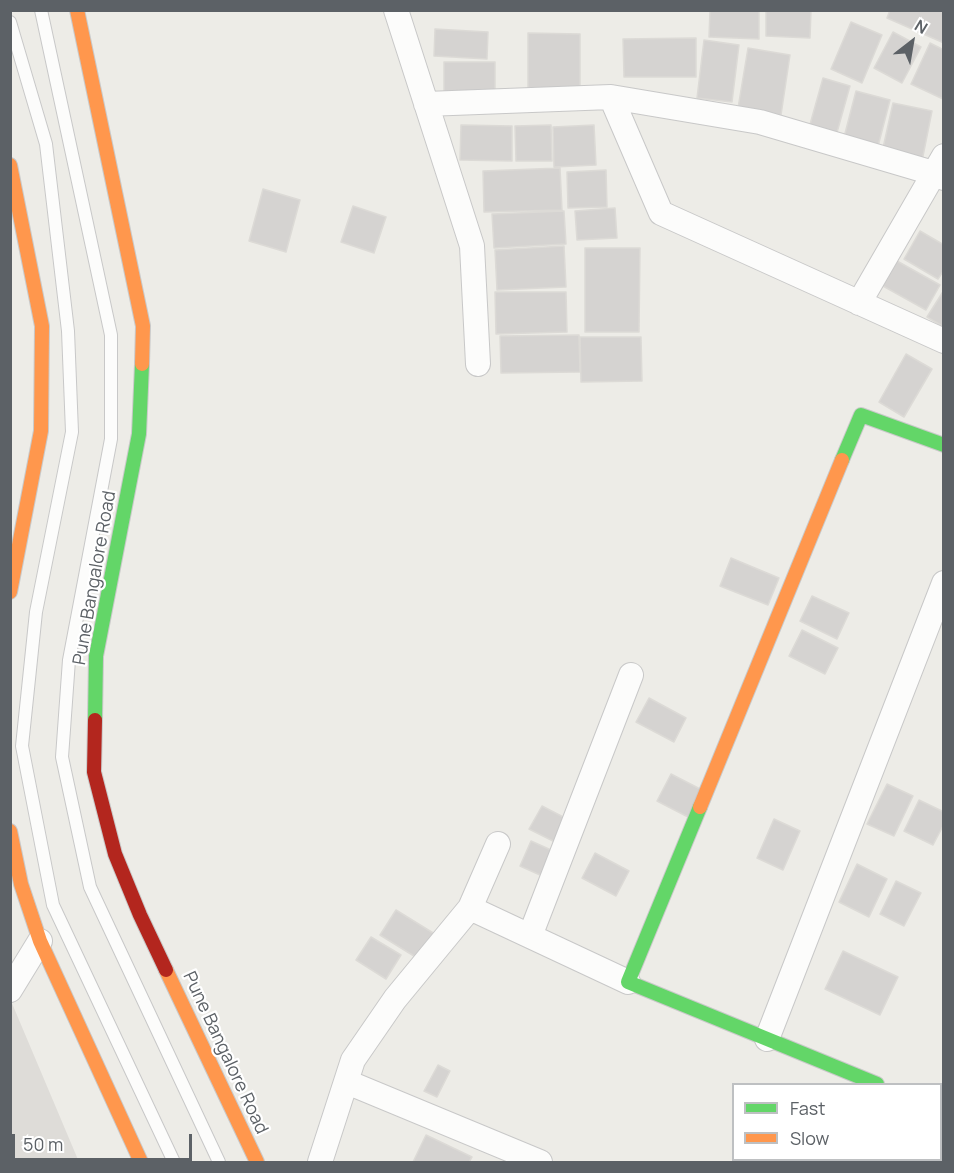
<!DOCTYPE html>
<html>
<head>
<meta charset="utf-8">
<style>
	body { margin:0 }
	#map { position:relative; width:954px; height:1173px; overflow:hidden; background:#edece7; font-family:Manrope,sans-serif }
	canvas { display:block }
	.frame { position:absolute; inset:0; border:12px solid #5c6166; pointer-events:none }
	.legend { position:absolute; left:732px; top:1083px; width:210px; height:78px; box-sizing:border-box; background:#fff; border:2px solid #bec0c2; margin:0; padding:8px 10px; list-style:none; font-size:18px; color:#5c6166 }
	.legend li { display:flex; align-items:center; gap:12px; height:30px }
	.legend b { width:30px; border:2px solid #bec0c2 }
	.north { position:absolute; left:882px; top:12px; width:60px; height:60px; -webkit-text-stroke:4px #fff; paint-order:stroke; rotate:31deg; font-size:16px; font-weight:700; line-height:24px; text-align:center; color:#5c6166 }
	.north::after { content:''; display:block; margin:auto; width:21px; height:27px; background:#5c6166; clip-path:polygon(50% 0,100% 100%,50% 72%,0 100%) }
	.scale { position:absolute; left:12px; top:1134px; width:180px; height:27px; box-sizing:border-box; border:3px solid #5c6166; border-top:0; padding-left:8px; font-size:18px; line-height:21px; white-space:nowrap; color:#5c6166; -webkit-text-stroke:4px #fff; paint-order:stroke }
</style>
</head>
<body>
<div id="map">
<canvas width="954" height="1173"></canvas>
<div class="frame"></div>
<ul class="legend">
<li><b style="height:8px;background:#63d668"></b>Fast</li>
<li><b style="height:8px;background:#ff974d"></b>Slow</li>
</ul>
<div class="north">N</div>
<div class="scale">50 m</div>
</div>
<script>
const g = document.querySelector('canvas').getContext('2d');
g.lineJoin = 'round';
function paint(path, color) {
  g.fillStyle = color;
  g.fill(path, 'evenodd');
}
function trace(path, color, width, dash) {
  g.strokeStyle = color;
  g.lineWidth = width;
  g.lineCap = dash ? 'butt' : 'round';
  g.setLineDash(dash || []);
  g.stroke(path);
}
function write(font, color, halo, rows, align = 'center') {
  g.font = font + ' Manrope,sans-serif';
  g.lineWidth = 4.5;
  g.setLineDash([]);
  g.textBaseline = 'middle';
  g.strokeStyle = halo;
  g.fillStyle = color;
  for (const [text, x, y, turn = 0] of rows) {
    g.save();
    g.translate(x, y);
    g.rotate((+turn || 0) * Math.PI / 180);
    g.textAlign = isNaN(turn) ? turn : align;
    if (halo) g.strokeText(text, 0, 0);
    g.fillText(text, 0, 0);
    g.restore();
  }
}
paint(new Path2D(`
	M11,1001L79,1162H11Z`), '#dedcd8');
const building = new Path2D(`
	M710,10H759V39L709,37Z
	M766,10H811L810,38L766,36Z
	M890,10H944V43L887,18Z
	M851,22L882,35L862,83L831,69Z
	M435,29L488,32L487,59L434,56Z
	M893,32L921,47L902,83L874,68Z
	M528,33L580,34V90H528Z
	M696,38V77H624L623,39Z
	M704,40L739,45L732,102L697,98Z
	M930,43L944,50L943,99L911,84Z
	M748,48L790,55L781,115L738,108Z
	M444,62H495V93L444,92Z
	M823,78L850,86L836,136L809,128Z
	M856,91L890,100L876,154L842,145Z
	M893,103L932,111L921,166L881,157Z
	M461,125L512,126V161L460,160Z
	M551,125L552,161H516L515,126Z
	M594,125L596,165L554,167L553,127Z
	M560,168L562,210L484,212L483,171Z
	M606,170L607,207L568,208L567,172Z
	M263,189L300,200L286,252L249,241Z
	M353,206L386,217L374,253L341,242Z
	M615,208L617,238L577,240L575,211Z
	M564,211L566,244L494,248L492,214Z
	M920,231L944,245V270L938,279L904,259Z
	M564,246L566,287L497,290L495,250Z
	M585,248H640L639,332H585Z
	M897,261L940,285L926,310L883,286Z
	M944,290V327L927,317Z
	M495,292H566L567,332L496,334Z
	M579,335L580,372L501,373L500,336Z
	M580,337H641L642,381L581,382Z
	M906,354L932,369L904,417L879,402Z
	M731,558L779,578L768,605L720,586Z
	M812,596L849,613L837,639L800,621Z
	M802,630L838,648L825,674L789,656Z
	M649,698L686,718L674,742L636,722Z
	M671,774L704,791L690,818L657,801Z
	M887,784L913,796L894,836L867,824Z
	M919,800L944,812V824L933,845L904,831Z
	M542,806L569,820L557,843L529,829Z
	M774,819L800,831L783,870L757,858Z
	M531,841L560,854L549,879L520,866Z
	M595,853L629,871L616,896L582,878Z
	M857,864L887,879L869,917L839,902Z
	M896,881L921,893L904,926L880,914Z
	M396,910L438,936L422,961L380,935Z
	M371,937L401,955L386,979L356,960Z
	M843,951L898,977L880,1015L825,989Z
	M438,1065L450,1071L437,1097L424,1091Z
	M426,1135L472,1157L469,1162H413Z`);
paint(building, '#d5d3d1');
trace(building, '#dcdad6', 1.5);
const lane = new Path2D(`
	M41,10L111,335V439L69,660L62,757L90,887L219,1162
	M10,22L46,144L68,331L72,432L36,612L22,746L53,905L174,1162`);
const street = new Path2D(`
	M396,10L472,246L478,364
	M611,97L661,213L944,341
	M426,104L611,97L760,122L933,173L944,178
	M859,303L944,156
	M498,844L470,908L628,982
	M530,936L631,675
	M10,990L40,941
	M767,1039L944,583
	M347,1082L540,1162
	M320,1162L353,1060L395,999L470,908`);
const fast = new Path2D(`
	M842,460L861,415L944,445
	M95,720L96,656L139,434L142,364
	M700,807L628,982L877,1084
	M940,1110L944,1103`);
const slow = new Path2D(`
	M77,10L143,326L142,364
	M10,165L42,326L41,431L10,592
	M700,807L842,460
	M10,831L21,884L40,941L141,1162
	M166,970L257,1162
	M919,1162L921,1160`);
const jam = new Path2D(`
	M95,720L94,772L115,854L140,915L166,970`);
trace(lane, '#c8c8c8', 14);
trace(street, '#c8c8c8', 26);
trace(fast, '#c9c9c9', 16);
trace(slow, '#c9c9c9', 16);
trace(jam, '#c9c9c9', 16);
trace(lane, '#fcfcfb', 12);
trace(street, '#fcfcfb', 24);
trace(fast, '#63d668', 14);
trace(slow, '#ff974d', 14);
trace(jam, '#b3261e', 14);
write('18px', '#5c6166', '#fff', [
	["Pune Bangalore Road",95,578,-80],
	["Pune Bangalore Road",225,1053,65]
]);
</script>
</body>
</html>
